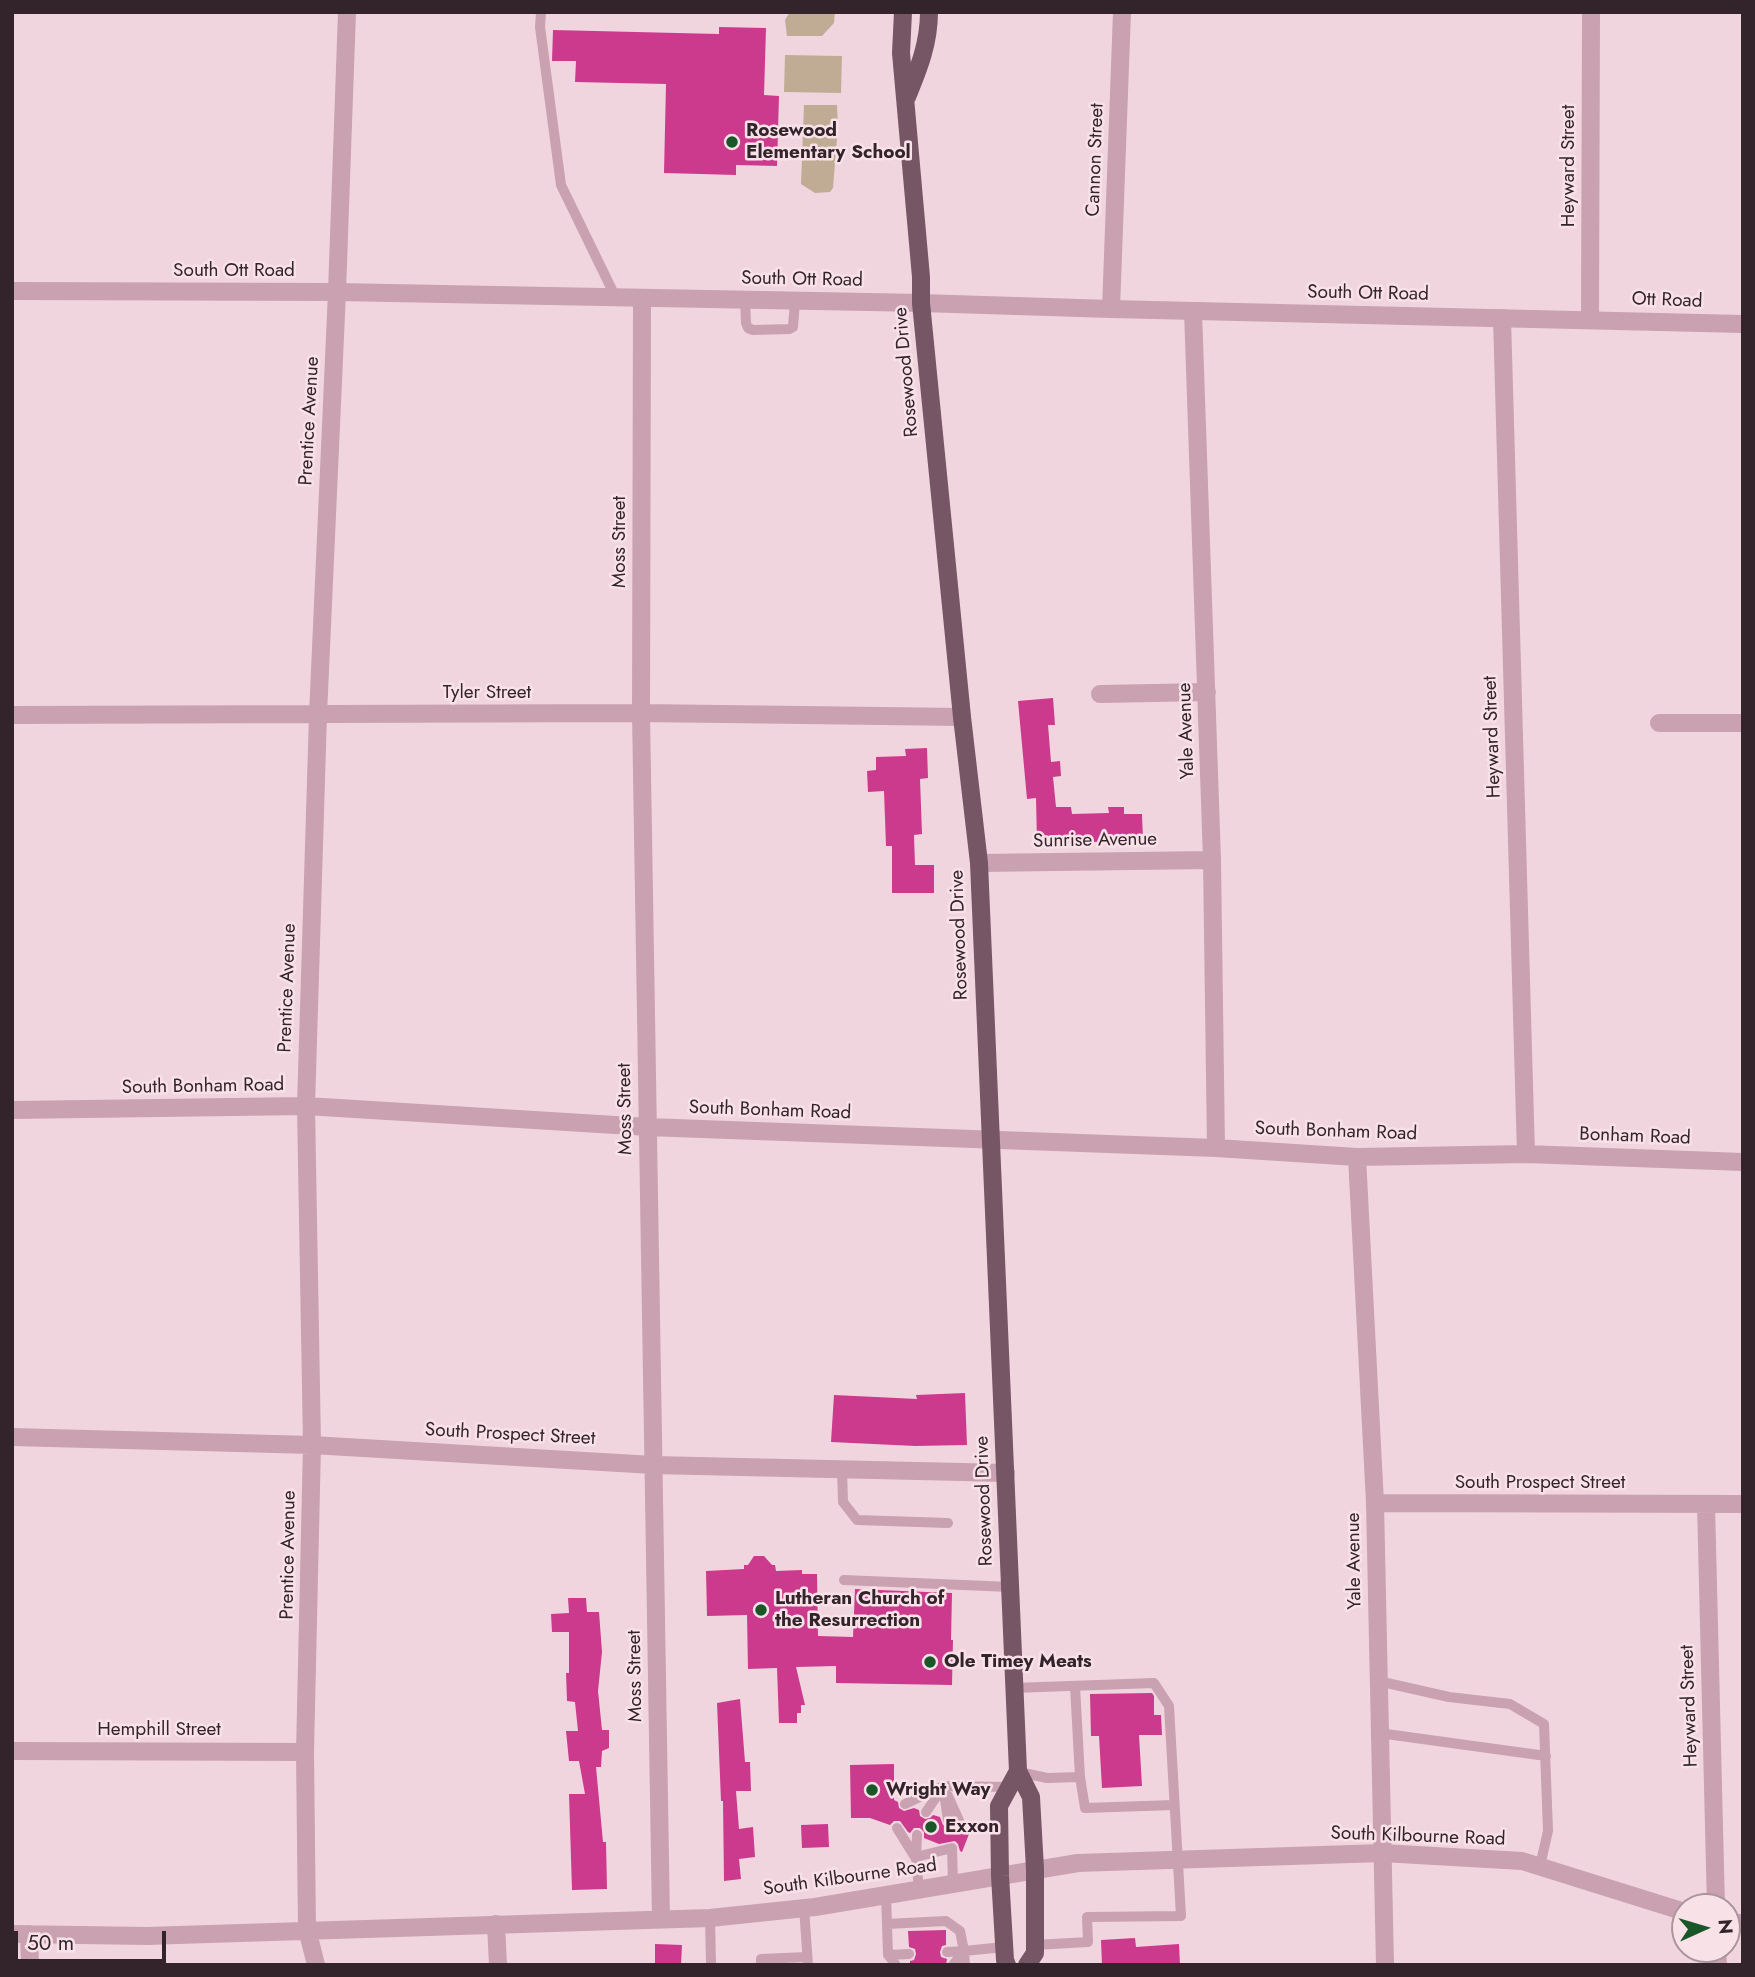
<!DOCTYPE html>
<html>
<head>
<meta charset="utf-8">
<style>
	body { margin:0 }
	#map { position:relative; width:1755px; height:1977px; overflow:hidden; background:#f1d5de; font-family:Jost,sans-serif }
	canvas { display:block }
	.frame { position:absolute; inset:0; border:14px solid #33242c; pointer-events:none }
	.north { position:absolute; left:1671px; top:1893px; width:70px; height:70px; box-sizing:border-box; background:#f9e1e8; border:2px solid #aa959d; border-radius:50%; rotate:86deg; font-size:19px; font-weight:700; line-height:28px; text-align:center; color:#33242c }
	.north::after { content:''; display:block; margin:auto; width:24px; height:32px; background:#195628; clip-path:polygon(50% 0,100% 100%,50% 72%,0 100%) }
	.scale { position:absolute; left:14px; top:1931px; width:152px; height:32px; box-sizing:border-box; border:4px solid #33242c; border-top:0; padding-left:9px; font-size:21px; line-height:24px; white-space:nowrap; color:#33242c; -webkit-text-stroke:5px #f9e1e8; paint-order:stroke }
</style>
</head>
<body>
<div id="map">
<canvas width="1755" height="1977"></canvas>
<div class="frame"></div>
<div class="north">N</div>
<div class="scale">50 m</div>
</div>
<script>
const g = document.querySelector('canvas').getContext('2d');
g.lineJoin = 'round';
function paint(path, color) {
  g.fillStyle = color;
  g.fill(path, 'evenodd');
}
function trace(path, color, width, dash) {
  g.strokeStyle = color;
  g.lineWidth = width;
  g.lineCap = dash ? 'butt' : 'round';
  g.setLineDash(dash || []);
  g.stroke(path);
}
function write(font, color, halo, rows, align = 'center') {
  g.font = font + ' Jost,sans-serif';
  g.lineWidth = 5;
  g.setLineDash([]);
  g.textBaseline = 'middle';
  g.strokeStyle = halo;
  g.fillStyle = color;
  for (const [text, x, y, turn = 0] of rows) {
    g.save();
    g.translate(x, y);
    g.rotate((+turn || 0) * Math.PI / 180);
    g.textAlign = isNaN(turn) ? turn : align;
    if (halo) g.strokeText(text, 0, 0);
    g.fillText(text, 0, 0);
    g.restore();
  }
}
paint(new Path2D(`
	M790,12H835L834,23L822,36H787L785,20Z
	M785,55L842,56L841,93L784,92Z
	M804,105H837L838,126L833,188L830,192L815,193L801,184Z`), '#c0ac95');
paint(new Path2D(`
	M719,27L766,28L764,95L779,96L777,166L736,165V175L664,173L666,84L575,82L576,61H552L553,30L719,34Z
	M1053,698L1055,725H1048L1051,762L1060,761L1061,776L1053,777L1056,807H1071L1072,814L1109,813L1108,807H1124V814H1142L1143,841L1037,843L1036,798L1027,799L1018,701Z
	M927,748L928,778L920,779L922,834L914,835L915,865H934V893H892V846H886L884,791L868,792L867,771L876,770V757L906,756L905,749Z
	M965,1393L967,1445L915,1446L831,1442L834,1395L917,1399L916,1395Z
	M754,1556H764L772,1565H775L776,1571L802,1570V1574H817L818,1636L853,1637L855,1589L952,1593L951,1640H953L952,1685L836,1683V1666L796,1667L805,1705H801V1713H797V1723H779L777,1668L748,1669L747,1615L707,1616L706,1571L744,1569V1565H748Z
	M568,1598H586L587,1612H599L602,1652L598,1691L602,1730H609V1748L602,1751L601,1767H596L603,1842H606L607,1889L572,1890L569,1794H585L579,1761H569L566,1731H578L575,1702L567,1701L566,1673H569V1632H552L551,1614L569,1613Z
	M1152,1693L1154,1696V1715H1161L1162,1735H1139L1142,1786L1102,1788L1099,1736H1091L1090,1694Z
	M740,1699L745,1762H750L751,1791H736L739,1829L753,1827L755,1857L739,1859L741,1879L724,1881L723,1801H721L717,1703Z
	M894,1764V1800L898,1802L899,1808L904,1811L914,1808L919,1810L920,1816L925,1819L930,1818L933,1815L940,1817L943,1825L948,1827L953,1825L960,1832L965,1831L968,1828L971,1829L962,1852L960,1851L958,1844L955,1841L939,1844L924,1838V1832L920,1828H914L910,1833L908,1832L900,1821H894L890,1825L870,1818H851L850,1765Z
	M828,1824L829,1847L802,1848L801,1825Z
	M946,1930V1945L942,1946L940,1952L941,1957L947,1959L946,1965H910V1961L914,1960L916,1954L915,1949L909,1947L908,1931Z
	M1135,1938L1136,1947L1179,1944L1180,1965H1102L1101,1940Z
	M655,1944L682,1945L681,1965H655Z`), '#cb3a8d');
trace(new Path2D(`
	M541,12L540,27L561,185L616,298
	M745,300L746,323L748,328L753,330L789,329L793,327L795,301
	M842,1469L843,1502L857,1520L948,1523
	M844,1580L1010,1587
	M1378,1681L1449,1697L1510,1704L1544,1724L1548,1831L1540,1866
	M1075,1686L1080,1777
	M1013,1688L1154,1683L1169,1706L1181,1916L1087,1917L1088,1942L1035,1945
	M1379,1733L1546,1756
	M1019,1772L1047,1778L1080,1777L1085,1808L1174,1805
	M948,1796L961,1825
	M905,1804L943,1786
	M926,1812L943,1787
	M948,1820L943,1786L1009,1787
	M897,1828L915,1857
	M917,1835L916,1857L919,1890
	M916,1857L952,1848L953,1884
	M886,1895L888,1955L896,1965
	M804,1908L808,1965
	M710,1918L711,1965
	M887,1924L946,1921L960,1931L964,1951
	M947,1952L964,1951
	M888,1955L909,1954
	M761,1965V1959L807,1957
	M953,1965L964,1951
	M965,1965L964,1951L1004,1947`), '#c9a1b0', 10);
trace(new Path2D(`
	M642,298L641,713L661,1919
	M1111,309L1122,12
	M1193,311L1212,860L1216,1148
	M1502,318L1526,1154
	M1590,320L1591,12
	M1100,694L1207,692
	M12,715L641,713L962,717
	M1659,723H1743
	M979,863L1212,860
	M12,1110L306,1106L648,1127L1216,1148L1357,1157L1526,1154L1743,1162
	M1357,1157L1375,1503L1385,1965
	M12,1437L312,1445L653,1465L1006,1473
	M1375,1503L1743,1504
	M1706,1504L1716,1907
	M12,1751L305,1752
	M496,1924L498,1965
	M12,1934L147,1936L710,1918L815,1907L1000,1876
	M29,1934L30,1965
	M1717,1949L1718,1965
	M316,1965L307,1929L305,1752L312,1445L306,1106L318,715L337,292L347,12`), '#c9a1b0', 18);
trace(new Path2D(`
	M12,291L337,292L921,303L1111,309L1743,324
	M1000,1876L1078,1863L1382,1853L1522,1861L1685,1912
	M1727,1923H1743`), '#c9a1b0', 18);
trace(new Path2D(`
	M903,12L901,53L921,277V303L962,717L979,863L1018,1771L1031,1797L1035,1869V1953L1027,1965
	M907,97C919,68 929,43 929,12
	M1007,1965L1005,1960L1000,1876L999,1806L1018,1771`), '#765565', 18);
for (const [x, y, r, color] of [
	[732,142,7,"#195628"],
	[761,1610,7,"#195628"],
	[930,1662,7,"#195628"],
	[872,1790,7,"#195628"],
	[931,1827,7,"#195628"]
]) {
  const dot = new Path2D();
  dot.arc(x, y, r, 0, 2 * Math.PI);
  g.fillStyle = color;
  g.fill(dot);
  trace(dot, '#f9e1e8', 2.5);
}
write('bold 19px', '#33242c', '#f9e1e8', [
	["Rosewood",746,131],
	["Elementary School",746,153],
	["Lutheran Church of",775,1599],
	["the Resurrection",775,1621],
	["Ole Timey Meats",944,1662],
	["Wright Way",886,1790],
	["Exxon",945,1827]
], 'left');
write('19px', '#33242c', '#f9e1e8', [
	["Cannon Street",1096,160,-88],
	["Heyward Street",1569,166,-90],
	["South Ott Road",234,271],
	["South Ott Road",802,280,1],
	["South Ott Road",1368,294,1],
	["Ott Road",1667,301,2],
	["Rosewood Drive",907,372,-95],
	["Prentice Avenue",310,421,-87],
	["Moss Street",620,542,-90],
	["Tyler Street",487,693],
	["Yale Avenue",1187,731,-92],
	["Heyward Street",1493,737,-92],
	["Sunrise Avenue",1095,841,-1],
	["Rosewood Drive",960,935,-92],
	["Prentice Avenue",288,988,-88],
	["South Bonham Road",203,1087,-1],
	["Moss Street",626,1109,-91],
	["South Bonham Road",770,1111,2],
	["South Bonham Road",1336,1132,2],
	["Bonham Road",1635,1137,2],
	["South Prospect Street",510,1435,3],
	["South Prospect Street",1540,1483],
	["Rosewood Drive",985,1501,-92],
	["Prentice Avenue",289,1555,-89],
	["Yale Avenue",1355,1561,-91],
	["Moss Street",636,1676,-91],
	["Heyward Street",1690,1706,-92],
	["Hemphill Street",159,1730],
	["South Kilbourne Road",1418,1837,2],
	["South Kilbourne Road",850,1878,-8]
]);
</script>
</body>
</html>
